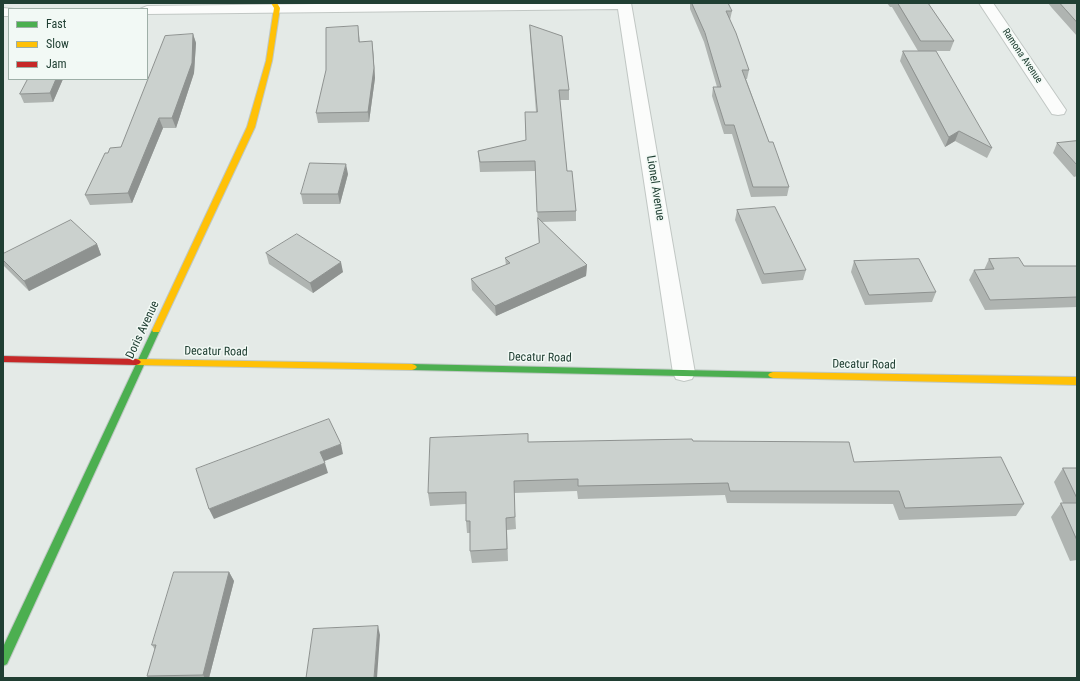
<!DOCTYPE html>
<html>
<head>
<meta charset="utf-8">
<style>
	body { margin:0 }
	#map { position:relative; width:1080px; height:681px; overflow:hidden; background:#e4eae7; font-family:"Roboto Condensed",sans-serif }
	canvas { display:block }
	.frame { position:absolute; inset:0; border:4px solid #203f33; pointer-events:none }
	.legend { position:absolute; left:8px; top:8px; width:140px; height:72px; box-sizing:border-box; background:#f2f9f5; border:1px solid #9eafa7; margin:0; padding:5px 7px; list-style:none; font-size:12px; color:#203f33 }
	.legend li { display:flex; align-items:center; gap:8px; height:20px }
	.legend b { width:20px; border:1px solid #9eafa7 }
</style>
</head>
<body>
<div id="map">
<canvas width="1080" height="681"></canvas>
<div class="frame"></div>
<ul class="legend">
<li><b style="height:5px;background:#4caf50"></b>Fast</li>
<li><b style="height:5px;background:#ffc107"></b>Slow</li>
<li><b style="height:5px;background:#c62828"></b>Jam</li>
</ul>
</div>
<script>
const g = document.querySelector('canvas').getContext('2d');
g.lineJoin = 'round';
function trace(path, color, width, dash) {
  g.strokeStyle = color;
  g.lineWidth = width;
  g.lineCap = dash ? 'butt' : 'round';
  g.setLineDash(dash || []);
  g.stroke(path);
}
function paint(path, color) {
  g.fillStyle = color;
  g.fill(path, 'evenodd');
}
function write(font, color, halo, rows, align = 'center') {
  g.font = font + ' "Roboto Condensed",sans-serif';
  g.lineWidth = 3;
  g.setLineDash([]);
  g.textBaseline = 'middle';
  g.strokeStyle = halo;
  g.fillStyle = color;
  for (const [text, x, y, turn = 0] of rows) {
    g.save();
    g.translate(x, y);
    g.rotate((+turn || 0) * Math.PI / 180);
    g.textAlign = isNaN(turn) ? turn : align;
    if (halo) g.strokeText(text, 0, 0);
    g.fillText(text, 0, 0);
    g.restore();
  }
}
const street = new Path2D(`
	M402,3H631L695,373L692,379L684,381L676,379L673,373L618,9L147,14V9H140L147,6Z
	M979,3H993L1066,110L1064,114L1058,115L1052,114Z
	M3,8L14,9H9V16H3Z`);
const fast = new Path2D(`
	M156,327L160,330L7,664L3,666V647L152,330Z
	M412,364L773,372L776,373L778,375L776,377L773,378L412,370L409,369L407,367L409,365Z`);
const slow = new Path2D(`
	M271,3H277L280,8L272,61L255,127L160,330L159,332H153L152,330L247,127L266,61L274,8Z
	M136,359L412,364L415,365L417,367L415,369L412,370L136,365L133,364L131,362L133,360Z
	M773,372L1077,377V385L773,378L770,377L768,375L770,373Z`);
const jam = new Path2D(`
	M3,356L136,359L139,360L141,362L139,364L136,365L3,362Z`);
trace(street, '#c1c7c4', 2);
trace(fast, '#bfc8c4', 2);
trace(slow, '#bfc8c4', 2);
trace(jam, '#bfc8c4', 2);
paint(street, '#fbfcfb');
paint(fast, '#4caf50');
paint(slow, '#ffc107');
paint(jam, '#c62828');
paint(new Path2D(`
	M690,3H728L732,11L730,20L749,70L747,79H746L769,142L789,187L787,196L751,197L732,134H724L712,96L713,87H717L704,42L690,9Z
	M887,3H928L954,41L950,51H918L892,7H890Z
	M1048,3H1077V36L1052,8Z
	M530,25L569,90V100H560L567,171L576,211V221L541,222L587,265L586,276L496,316L472,290L471,279L506,265L505,258L539,243L535,171L480,172L478,151L526,140L525,112H536L530,34Z
	M193,34L196,43L194,73L176,128H163L132,203L90,205L85,195L108,153L121,147Z
	M359,35L360,42L373,50L375,78L369,122L318,123L316,113Z
	M903,51L992,148L987,158L955,141L945,147L900,61Z
	M28,79H63L53,102L24,103L20,94Z
	M1077,141V176L1074,177L1053,153L1057,143Z
	M348,174L340,204H303L301,194Z
	M737,210L806,270L803,280L762,284L735,220Z
	M97,244L101,255L29,291L4,266L3,264V254Z
	M266,253L343,272L313,293L269,264Z
	M989,259L1024,266H1077V307L985,310L969,280L974,270H984Z
	M854,261L936,292L932,302L865,305L851,272Z
	M693,441L854,462L1024,504L1016,516L899,520L893,504L727,503L725,495L578,499L577,491L514,493L516,529L507,530L508,561L472,563L470,551V533H467L466,521V504L430,506L428,493L528,442Z
	M1063,468H1077V560L1070,561L1051,517L1061,503H1063L1054,482Z
	M229,572L234,581L209,678H148L147,676L155,650L152,645Z`), '#afb4b1');
paint(new Path2D(`
	M193,34L196,43L194,73L176,128L172,118Z
	M372,41L373,50L375,78L369,122L368,112Z
	M56,79H63L53,102L50,93Z
	M159,118L163,128L132,203L128,193Z
	M959,131L955,141L945,147L949,137Z
	M346,164L348,174L340,204L338,194Z
	M97,244L101,255L29,291L24,281Z
	M341,262L343,272L313,293L310,283Z
	M587,265L586,276L496,316L495,306Z
	M341,444L343,454L322,462L320,452Z
	M325,463L328,473L214,519L209,509Z
	M229,572L234,581L209,678H205L203,675Z
	M378,626L380,635L377,678H374Z`), '#8e9290');
const building = new Path2D(`
	M692,3H728L732,11H726L736,33L749,70H742L769,142H773L789,187H753L734,125H725L713,87H721L705,33Z
	M898,3H928L954,41H921Z
	M1060,3H1077V22Z
	M530,25L562,36L569,90H559L567,171H572L576,211L537,212L535,161L480,162L478,151L526,140L525,112H537Z
	M358,26L359,42L372,41L374,68L368,112L316,113L326,70V28Z
	M193,34L192,63L172,118H159L128,193L85,195L105,153H108L110,148L121,147L165,36Z
	M903,51H936L992,148L959,131L949,137Z
	M28,79H56L50,93L20,94Z
	M1077,141V165L1057,143Z
	M310,163L346,164L338,194H301Z
	M775,207L806,270L764,274L737,210Z
	M538,218L587,265L495,306L471,279L510,263L505,258L539,243Z
	M71,220L97,244L24,281L3,260V254Z
	M297,234L341,262L310,283L266,253Z
	M1019,258L1024,266H1077V297L990,300L974,270L994,269L989,259Z
	M919,259L936,292L869,295L854,261Z
	M329,419L341,444L320,452L325,463L209,509L196,469Z
	M528,434V442L692,439L693,441L849,442L854,462L1001,457L1024,504L905,508L899,491H730L728,483L578,486V479L514,481L515,517L506,518L507,549L470,551V521H466V492L428,493L430,438Z
	M1063,468H1077V498Z
	M1061,503H1077V540Z
	M174,572H229L203,675L147,676L156,645H152Z
	M378,626L374,678H306L313,629Z`);
paint(building, '#cbd1ce');
trace(building, '#8e9290', 1);
write('10px', '#203f33', '#f2f9f5', [
	["Ramona Avenue",1022,56,56]
]);
write('12px', '#203f33', '#f2f9f5', [
	["Lionel Avenue",655,188,81],
	["Doris Avenue",143,330,-65],
	["Decatur Road",216,352,1],
	["Decatur Road",540,358,1],
	["Decatur Road",864,365,1]
]);
</script>
</body>
</html>
